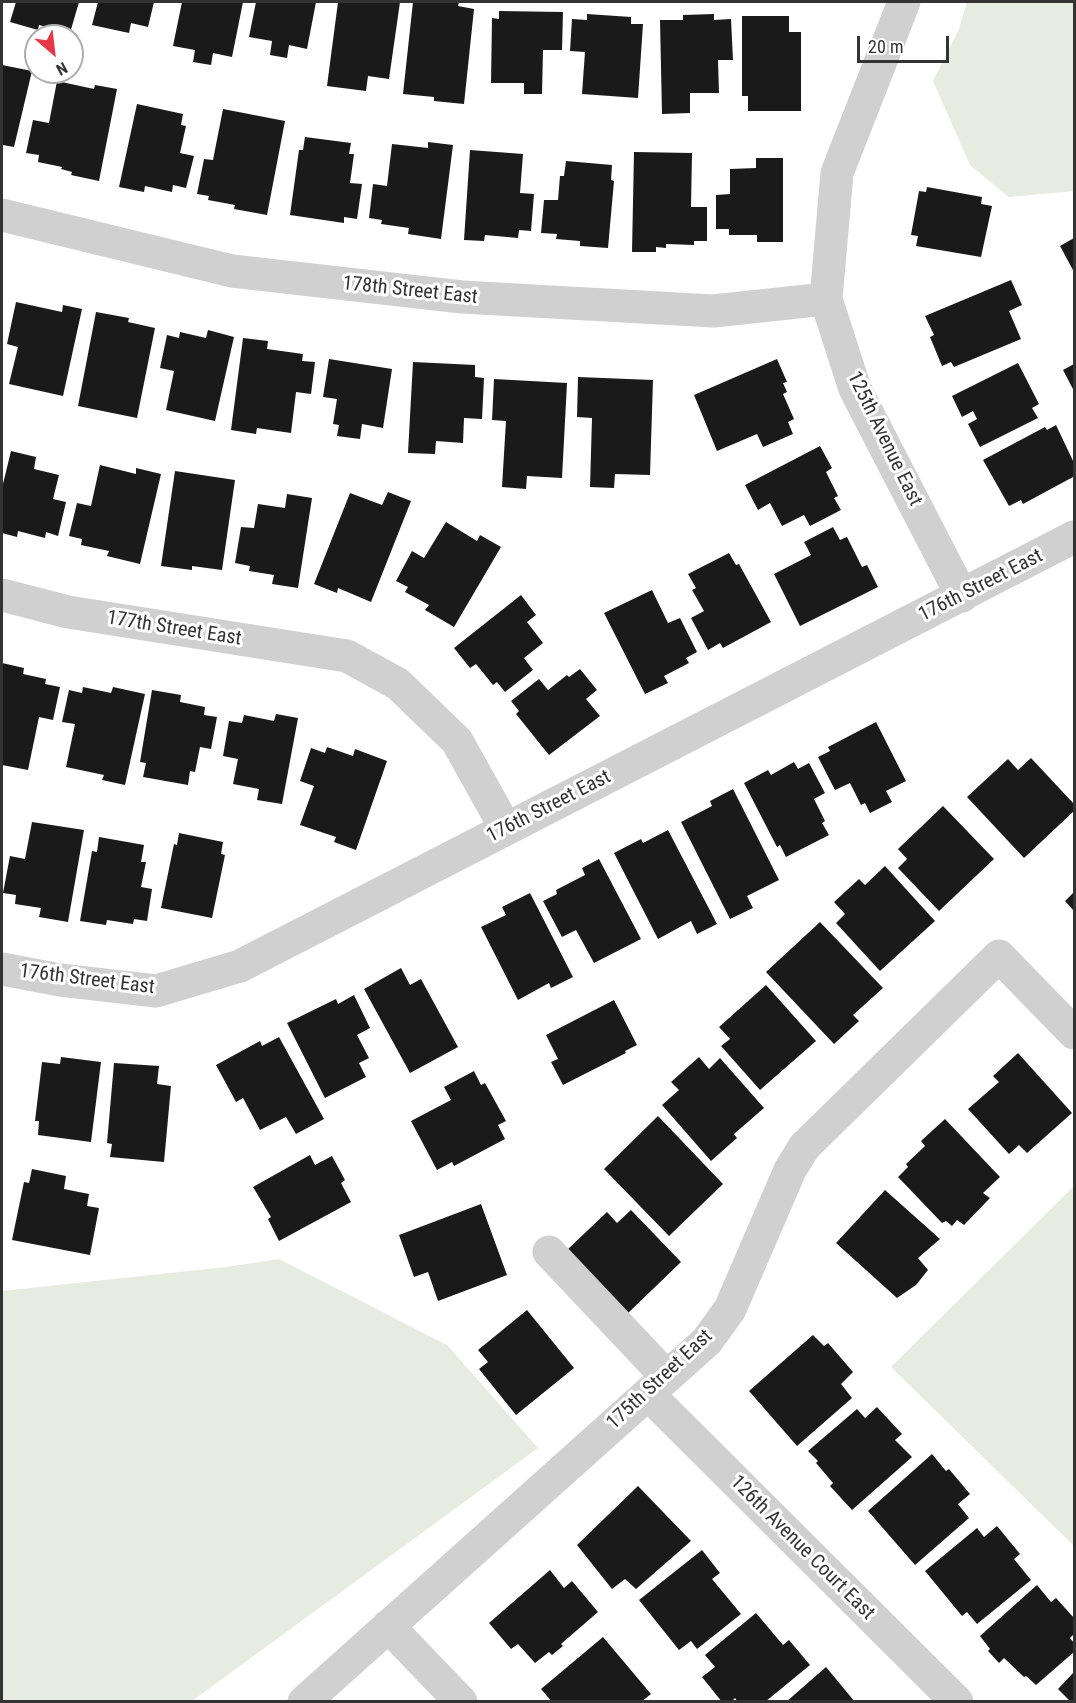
<!DOCTYPE html>
<html>
<head>
<meta charset="utf-8">
<style>
	body { margin:0 }
	#map { position:relative; width:1076px; height:1703px; overflow:hidden; background:#fff; font-family:"Roboto Condensed",sans-serif }
	canvas { display:block }
	.frame { position:absolute; inset:0; border:3px solid #333; pointer-events:none }
	.north { position:absolute; left:24px; top:24px; width:60px; height:60px; box-sizing:border-box; background:#fff; border:2px solid #adadad; border-radius:50%; rotate:152deg; font-size:16px; font-weight:700; line-height:24px; text-align:center; color:#333 }
	.north::after { content:''; display:block; margin:auto; width:21px; height:27px; background:#e63946; clip-path:polygon(50% 0,100% 100%,50% 72%,0 100%) }
	.scale { position:absolute; left:857px; top:36px; width:92px; height:27px; box-sizing:border-box; border:3px solid #333; border-top:0; padding-left:8px; font-size:18px; line-height:21px; white-space:nowrap; color:#333; -webkit-text-stroke:4px #fff; paint-order:stroke }
</style>
</head>
<body>
<div id="map">
<canvas width="1076" height="1703"></canvas>
<div class="frame"></div>
<div class="north">N</div>
<div class="scale">20 m</div>
</div>
<script>
const g = document.querySelector('canvas').getContext('2d');
g.lineJoin = 'round';
function paint(path, color) {
  g.fillStyle = color;
  g.fill(path, 'evenodd');
}
function trace(path, color, width, dash) {
  g.strokeStyle = color;
  g.lineWidth = width;
  g.lineCap = dash ? 'butt' : 'round';
  g.setLineDash(dash || []);
  g.stroke(path);
}
function write(font, color, halo, rows, align = 'center') {
  g.font = font + ' "Roboto Condensed",sans-serif';
  g.lineWidth = 6;
  g.setLineDash([]);
  g.textBaseline = 'middle';
  g.strokeStyle = halo;
  g.fillStyle = color;
  for (const [text, x, y, turn = 0] of rows) {
    g.save();
    g.translate(x, y);
    g.rotate((+turn || 0) * Math.PI / 180);
    g.textAlign = isNaN(turn) ? turn : align;
    if (halo) g.strokeText(text, 0, 0);
    g.fillText(text, 0, 0);
    g.restore();
  }
}
paint(new Path2D(`
	M967,2H1074V191L1009,197L970,165L933,81L959,29Z
	M1074,1186V1546L891,1367Z
	M279,1259L447,1345L538,1448L192,1701H2V1291L226,1267Z`), '#e6ecdf');
paint(new Path2D(`
	M16,2H79L70,33L39,25L38,30L10,22Z
	M98,2H154L148,27L131,23L129,33L92,25Z
	M182,2H243L232,57L213,53L211,65L193,62L195,50L173,46Z
	M256,2H316L307,49L289,45L287,58L270,55L272,41L249,37Z
	M338,2H400L389,79L368,76L366,91L327,86Z
	M413,2H459L458,6L474,9L464,104L434,101V97L403,94Z
	M499,11L563,12L562,50H543L542,94H524V83H491L492,18L499,19Z
	M587,14L631,17V24H643L638,98L582,94L585,52L570,51L572,19L587,20Z
	M714,14V20L731,19L733,60H718L719,93H690V113L662,114L660,20H683V15Z
	M742,16H789V32H801V111H748V96H742Z
	M2,65L32,71L14,147L3,145L2,149Z
	M57,81L94,89L95,85L117,89L99,181L71,175L72,172L61,169L62,167L38,162L39,155L26,153L33,120L49,123Z
	M137,104L183,114L181,125L186,126L180,153L194,156L186,188L173,185L172,192L145,186L144,192L119,187Z
	M223,109L285,121L267,215L234,209L235,205L208,200L209,196L197,194L204,159L213,160Z
	M305,137L351,143L349,154H354L350,183L362,184L357,219L344,217V223L290,215L299,150H303Z
	M428,142L453,145L441,239L408,234L409,228L381,224L382,220L369,218L373,184L387,186L392,144L428,148Z
	M470,150L523,154L520,193L534,194L531,231L519,230L518,238L485,235L484,241L464,240Z
	M634,152L692,153L691,207H707V241H694V245L666,244V248L656,247V252H632Z
	M756,158H783V242H757V235H729V229H716V195L730,194V169L756,168Z
	M566,161L612,165L611,180L614,181L608,248L580,246V241L556,239L557,234L541,233L544,200H558L560,176H564Z
	M927,187L982,197L981,204L992,206L981,257L916,246L918,236L911,235L919,191L926,192Z
	M1074,238V272L1060,246Z
	M1011,280L1022,305L1009,311L1021,339L954,367L951,362L942,366L930,337L934,335L925,316Z
	M16,302L62,312L63,305L82,309L63,396L9,384L18,347L7,344Z
	M96,312L129,318L128,322L155,328L137,418L78,406Z
	M208,330L234,337L215,421L166,410L174,371L160,368L167,335L179,338L180,332L206,338Z
	M243,338L268,341L267,349L303,354L302,361L315,362L311,394L296,392L291,433L257,428L256,434L231,430Z
	M329,359L392,369L383,428L362,424L360,439L337,436L339,425L333,424L337,399L323,397Z
	M777,359L787,382L783,383L787,392L783,394L794,419L788,422L793,434L763,447L757,434L717,451L694,395Z
	M413,362L475,365V377L484,378L482,419L464,418L463,443L436,441L435,454L408,453Z
	M1018,363L1039,404L1032,408L1038,418L980,447L968,424L977,419L973,411L962,417L952,396Z
	M1074,364V391L1063,370Z
	M578,377L653,380L650,475L615,474L614,488L590,487L592,418L577,417Z
	M494,379L567,383L562,478L527,476L526,489L502,487L506,421L492,420Z
	M1056,425L1074,463L1073,477L1023,504L1021,500L1009,506L983,460L1045,427L1047,430Z
	M820,446L832,468L826,472L838,496L834,498L841,510L810,526L804,515L782,526L770,503L758,510L745,485Z
	M11,451L36,457L34,469L59,475L53,499L66,502L58,536L46,532L45,538L18,531L17,537L2,533V488Z
	M100,465L136,474V468L161,474L140,564L107,556L109,551L81,545L82,539L69,536L77,503L91,506Z
	M175,471L235,480L222,570L192,566V570L161,566Z
	M388,492L411,501L371,602L338,588L337,593L314,584L350,493L382,505Z
	M287,494L312,498L298,588L272,584L274,575L249,571L250,566L235,563L241,527L254,528L258,504L285,508Z
	M446,522L477,541L480,535L501,547L454,627L425,610L429,605L405,592L408,587L396,581L412,551L424,558Z
	M833,527L840,540L847,537L862,567L867,565L878,587L800,626L774,574L811,555L804,542Z
	M729,553L736,565L739,564L771,622L723,648L720,643L708,650L691,618L704,611L692,590L696,588L688,574Z
	M652,590L668,623L680,618L697,652L686,658L689,663L664,676L668,683L645,694L604,613Z
	M521,595L536,615L527,622L543,643L524,658L533,670L505,692L497,682L493,685L476,664L470,668L454,648Z
	M2,663L24,668L23,674L46,679L45,684L60,687L53,720L39,717L28,770L2,765Z
	M580,669L597,690L586,699L600,716L549,755L516,714L519,711L511,701L539,679L548,690L567,675L569,677Z
	M83,687L111,693L113,687L145,694L125,785L102,780L104,775L66,767L75,724L62,722L69,690L82,693Z
	M152,690L181,695L180,702L205,707L204,715L217,717L211,749L200,747L195,772L190,771L188,785L143,777L146,763L140,762Z
	M276,714L298,718L282,804L257,800L259,789L233,784L238,759L223,756L229,721L242,723L244,715L274,721Z
	M876,722L906,781L886,791L892,802L870,813L865,803L861,805L850,783L835,790L818,757L830,751L828,747Z
	M327,747L353,756L355,749L387,761L356,850L334,842L336,837L300,825L314,786L300,781L311,748L325,753Z
	M1031,758L1074,804V811L1024,858L967,797L1008,759L1018,770Z
	M794,762L798,769L809,763L825,793L814,799L825,821L822,823L829,835L786,857L780,845L777,847L744,783L768,770L771,775Z
	M733,789L779,880L747,896L753,908L730,919L681,822L712,806L710,801Z
	M943,806L994,859L939,911L898,868L907,859L898,849Z
	M32,822L84,830L68,922L39,917L41,908L15,904L16,895L3,893L10,856L25,859Z
	M668,830L717,924L697,934L691,921L658,939L614,853L641,839L643,843Z
	M179,833L223,842L221,854L225,855L212,918L161,908L174,844L177,845Z
	M99,837L144,845L141,862H146L141,887L152,889L147,921L134,919L133,924L107,920L106,925L80,921L92,851L97,852Z
	M599,859L641,939L594,963L576,930L562,937L543,901L557,894L556,890L585,875L582,868Z
	M885,866L935,921L880,971L836,923L845,914L834,902L859,879L865,885Z
	M1074,892V911L1065,901Z
	M530,893L573,977L551,988L549,983L518,1000L481,927L506,915L502,907Z
	M820,922L883,988L853,1015L859,1021L834,1044L766,972Z
	M401,968L410,985L421,979L458,1047L410,1073L364,989Z
	M766,985L816,1041L760,1090L721,1046L730,1039L719,1027Z
	M354,995L370,1028L357,1035L369,1058L359,1063L366,1077L325,1098L287,1023L336,999L338,1004Z
	M614,1000L637,1045L625,1051L626,1053L563,1085L551,1062L558,1059L546,1035Z
	M279,1037L324,1119L296,1134L286,1117L260,1130L243,1098L236,1102L216,1065L260,1041L262,1046Z
	M1018,1053L1072,1113L1027,1153L1019,1145L1009,1154L968,1109L999,1082L993,1076Z
	M61,1057L101,1062L91,1142L38,1135L39,1121H35L42,1062L60,1064Z
	M699,1057L709,1069L720,1058L764,1108L734,1134L737,1138L711,1161L662,1105L679,1090L671,1082Z
	M114,1063L159,1066L157,1084L171,1086L164,1162L110,1157L112,1144L107,1143Z
	M474,1071L481,1085L485,1083L506,1121L498,1125L505,1139L454,1166L452,1162L437,1170L411,1121L451,1100L444,1087Z
	M658,1116L723,1184L669,1236L604,1169Z
	M945,1119L1000,1177L983,1193L990,1198L964,1225L957,1220L952,1226L946,1221L942,1223L898,1177L908,1167L906,1164L925,1146L921,1141Z
	M310,1155L315,1165L332,1156L345,1180L341,1183L351,1202L279,1241L268,1219L271,1217L253,1187Z
	M32,1169L66,1176L64,1189L89,1194L87,1206L99,1208L90,1255L12,1240L24,1182L29,1183Z
	M885,1190L940,1239L918,1258L928,1270L916,1285L897,1298L836,1243Z
	M481,1204L507,1275L438,1301L428,1272L414,1277L399,1235Z
	M631,1210L681,1262L627,1314L567,1250L607,1212L617,1223Z
	M527,1310L574,1368L516,1415L479,1369L488,1362L478,1350Z
	M813,1335L824,1346L828,1343L853,1372L841,1384L852,1398L797,1446L749,1391Z
	M877,1407L902,1434L895,1440L912,1457L852,1510L830,1486L833,1483L816,1463L818,1461L808,1451L857,1409L865,1418Z
	M932,1454L946,1471L949,1469L970,1494L958,1504L969,1518L915,1565L868,1511Z
	M638,1486L691,1541L636,1589L625,1579L612,1589L577,1545Z
	M997,1526L1020,1554L1014,1559L1031,1580L977,1624L967,1612L962,1616L925,1571L977,1528L984,1537Z
	M702,1550L720,1573L712,1579L741,1614L697,1649L691,1641L679,1650L639,1600Z
	M550,1570L564,1588L572,1581L598,1612L561,1644L563,1646L552,1655L549,1652L535,1663L518,1644L511,1649L489,1623Z
	M1037,1585L1051,1602L1056,1598L1074,1618V1634L1070,1638L1074,1643V1652L1036,1685L1026,1676L1024,1677L1004,1658L999,1663L988,1651L990,1649L980,1636Z
	M756,1613L783,1645L789,1640L810,1665L765,1702H738L735,1698L731,1702H722L702,1677L715,1667L705,1655Z
	M603,1637L651,1694L641,1702H552L541,1689Z
	M826,1667L855,1702H786Z
	M1074,1672V1702H1071L1058,1689Z`), '#1a1a1a');
trace(new Path2D(`
	M904,2L837,173L826,299L855,389L962,596
	M2,215L232,271L462,297L713,311L826,299
	M2,595L68,612L347,656L398,684L457,741L506,829
	M2,969L60,980L156,991L240,966L1074,537
	M549,1252L667,1377
	M648,1394L957,1702
	M388,1626L461,1702
	M304,1702L707,1341L730,1309L790,1170L804,1147L999,956L1074,1033`), '#d0d0d0', 33);
write('20px', '#333', '#fff', [
	["178th Street East",410,291,6],
	["125th Avenue East",884,439,64],
	["176th Street East",981,586,-27],
	["177th Street East",174,629,9],
	["176th Street East",549,807,-27],
	["176th Street East",87,980,7],
	["175th Street East",660,1380,-43],
	["126th Avenue Court East",802,1548,45]
]);
</script>
</body>
</html>
